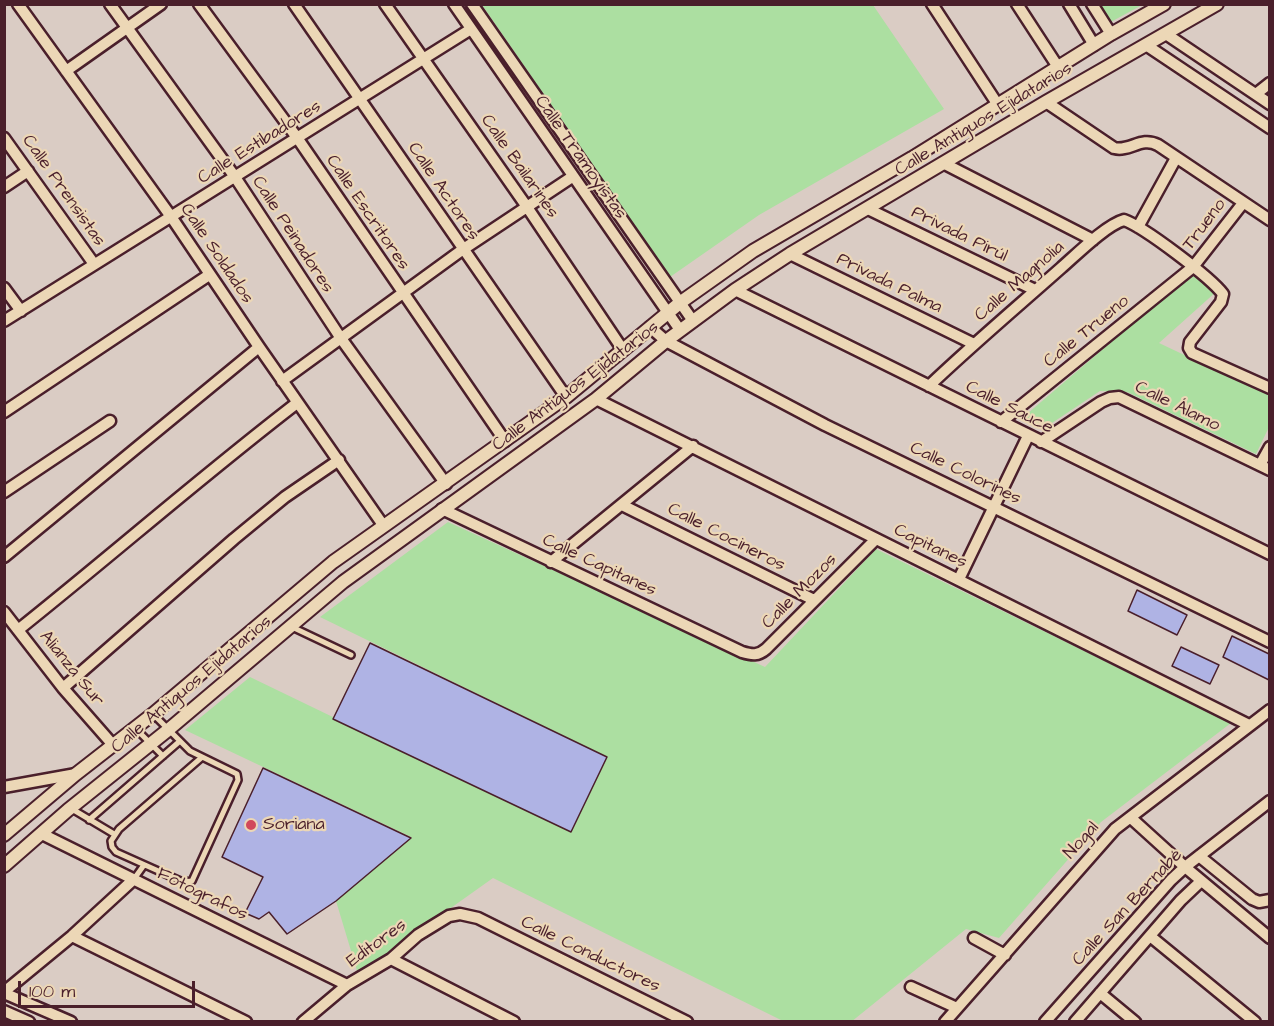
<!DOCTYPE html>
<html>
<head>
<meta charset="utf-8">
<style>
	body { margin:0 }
	#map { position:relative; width:1274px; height:1026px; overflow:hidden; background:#daccc4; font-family:"Architects Daughter",sans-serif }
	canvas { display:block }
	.frame { position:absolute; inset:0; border:6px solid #4a1f2b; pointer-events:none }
	.scale { position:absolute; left:18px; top:981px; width:177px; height:27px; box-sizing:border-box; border:3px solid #4a1f2b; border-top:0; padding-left:8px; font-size:18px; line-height:21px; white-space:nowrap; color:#4a1f2b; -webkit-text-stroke:4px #ecd7b6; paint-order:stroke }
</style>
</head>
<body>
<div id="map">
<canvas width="1274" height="1026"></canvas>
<div class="frame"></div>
<div class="scale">100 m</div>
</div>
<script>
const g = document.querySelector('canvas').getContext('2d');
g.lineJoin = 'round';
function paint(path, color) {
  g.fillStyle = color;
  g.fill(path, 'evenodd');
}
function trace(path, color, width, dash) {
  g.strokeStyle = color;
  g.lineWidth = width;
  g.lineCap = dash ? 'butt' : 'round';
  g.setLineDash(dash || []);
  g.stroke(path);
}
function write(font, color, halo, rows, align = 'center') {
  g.font = font + ' "Architects Daughter",sans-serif';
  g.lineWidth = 4.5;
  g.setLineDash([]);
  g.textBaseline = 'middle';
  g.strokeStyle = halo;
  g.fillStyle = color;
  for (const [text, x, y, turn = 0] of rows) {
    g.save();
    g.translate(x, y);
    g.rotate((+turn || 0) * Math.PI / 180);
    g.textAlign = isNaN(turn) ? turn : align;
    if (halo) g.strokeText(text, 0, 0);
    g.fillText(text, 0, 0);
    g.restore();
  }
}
paint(new Path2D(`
	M482,5H873L944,109L759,215L670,277Z
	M1098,5H1142L1109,23Z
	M1191,274L1217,291L1159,343L1269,395V427L1256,454L1127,392L1100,391L1052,423L1035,427L1021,419Z
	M448,522L765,667L876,549L1231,723L1101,822L999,938L966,929L851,1022L783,1021L493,878L358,974L336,901L411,837L185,730L250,677L571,832L607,757L320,617Z`), '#acdfa1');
const building = new Path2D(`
	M1137,590L1187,615L1177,635L1128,611Z
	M1232,636L1269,654V680L1223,657Z
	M370,643L607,757L571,832L333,719Z
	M1181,647L1219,665L1210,684L1172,666Z
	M263,768L411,838L336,901L287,934L269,912L259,919L245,913L263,877L222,857Z`);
paint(building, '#afb3e4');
trace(building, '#4a1f2b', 1.5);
const service = new Path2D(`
	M292,627L351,655
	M153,714L190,751L237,774L238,780L192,881L183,882L116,852L112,847L111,841L119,829L201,758
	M135,728L163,756
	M72,809L114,834
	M89,820L180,741
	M134,879L144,865`);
const minor = new Path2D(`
	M18,4L172,218L259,347L383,525
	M110,4L235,177L340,337L446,484
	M199,4L298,139L505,441
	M294,4L566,397
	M385,4L527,207L623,350
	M454,4L680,330
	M472,4L693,321
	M932,4L998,105
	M1017,4L1058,67
	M1069,4L1094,45
	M1092,4L1111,34
	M1166,34L1270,104
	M1146,45L1270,128
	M66,71L161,4
	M1256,94L1270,83
	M1046,102L1114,148C1130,152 1141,136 1158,145L1270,220
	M4,138L94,264
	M945,164L1093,240
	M4,187L28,171
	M868,209L1035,290
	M1138,227L1176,158
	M790,254L974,344
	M4,288L21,311
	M735,290L1270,554
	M4,321L471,29
	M650,327L666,341L825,425L1270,642
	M282,381L462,250L572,177
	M929,386C972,345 1017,307 1061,268C1076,255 1106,225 1124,220C1144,227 1210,277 1223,294L1221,302L1190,342L1189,348L1192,353L1270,388
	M596,399L1249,725
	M4,412L209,275
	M1001,422L1193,267L1243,203
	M1041,442L1101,402L1110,398L1119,397L1270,470
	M1260,465L1270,447
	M4,492L110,421
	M622,505L814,600
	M442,509L742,652C752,655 758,656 766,649L876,539
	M4,557L259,347
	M551,562L693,446
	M959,579L1028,436
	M4,612L63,688L113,745
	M18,630C112,555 202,476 297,403
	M63,688L234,539L285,497L339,460
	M4,787L76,774
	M1131,818L1185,867L1270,938
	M42,834L347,985
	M1199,856L1252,899L1259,902L1270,900
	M72,936L246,1022
	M1150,936L1255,1022
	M974,938L1005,955
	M391,959L514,1022
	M911,987L957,1008
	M4,992L72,936L134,879
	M4,993L71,1022
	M1100,993L1135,1022
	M4,1011L29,1022
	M303,1022L347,985L391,959L418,935L449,916L460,914L478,918L687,1022
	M945,1022L1115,829L1270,710
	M1045,1022L1171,880L1185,867L1270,801
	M1075,1022L1181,900L1201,881`);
const tertiary = new Path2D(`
	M4,835L76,774L153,714L333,562L566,397L681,302L753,251L912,158L1111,34L1164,4
	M4,866L68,810L168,730L343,582L596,399L666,341L735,290L790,254L1046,102L1217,4`);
trace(service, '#4a1f2b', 10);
trace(minor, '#4a1f2b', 15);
trace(tertiary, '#4a1f2b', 16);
trace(service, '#ecd7b6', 5);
trace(minor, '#ecd7b6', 10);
trace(tertiary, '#ecd7b6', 12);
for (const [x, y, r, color] of [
	[251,825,6,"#d1495b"]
]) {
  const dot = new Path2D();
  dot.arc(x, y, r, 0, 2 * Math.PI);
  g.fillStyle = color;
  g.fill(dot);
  trace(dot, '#ecd7b6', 2);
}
write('18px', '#4a1f2b', '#ecd7b6', [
	["Calle Antiguos Ejidatarios",984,120,-31],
	["Calle Estibadores",260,143,-32],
	["Calle Tramoyistas",580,158,55],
	["Calle Bailarines",519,167,55],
	["Calle Prensistas",63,191,55],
	["Calle Actores",443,192,56],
	["Calle Escritores",367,213,56],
	["Trueno",1205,225,-53],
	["Calle Peinadores",292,235,57],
	["Privada Pirúl",959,235,26],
	["Calle Soldados",216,254,56],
	["Calle Magnolia",1020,282,-41],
	["Privada Palma",889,284,26],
	["Calle Trueno",1087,332,-39],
	["Calle Antiguos Ejidatarios",576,387,-37],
	["Calle Álamo",1177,407,26],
	["Calle Sauce",1009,408,27],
	["Calle Colorines",965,474,26],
	["Calle Cocineros",726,538,27],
	["Capitanes",930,547,26],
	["Calle Capitanes",599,566,25],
	["Calle Mozos",800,592,-45],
	["Alianza Sur",71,669,51],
	["Calle Antiguos Ejidatarios",192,685,-40],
	["Nogal",1082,841,-48],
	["Fotografos",202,895,26],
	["Calle San Bernabé",1128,908,-47],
	["Editores",377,944,-36],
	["Calle Conductores",590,955,26]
]);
write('18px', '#4a1f2b', '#ecd7b6', [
	["Soriana",263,825]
], 'left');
</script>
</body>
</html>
